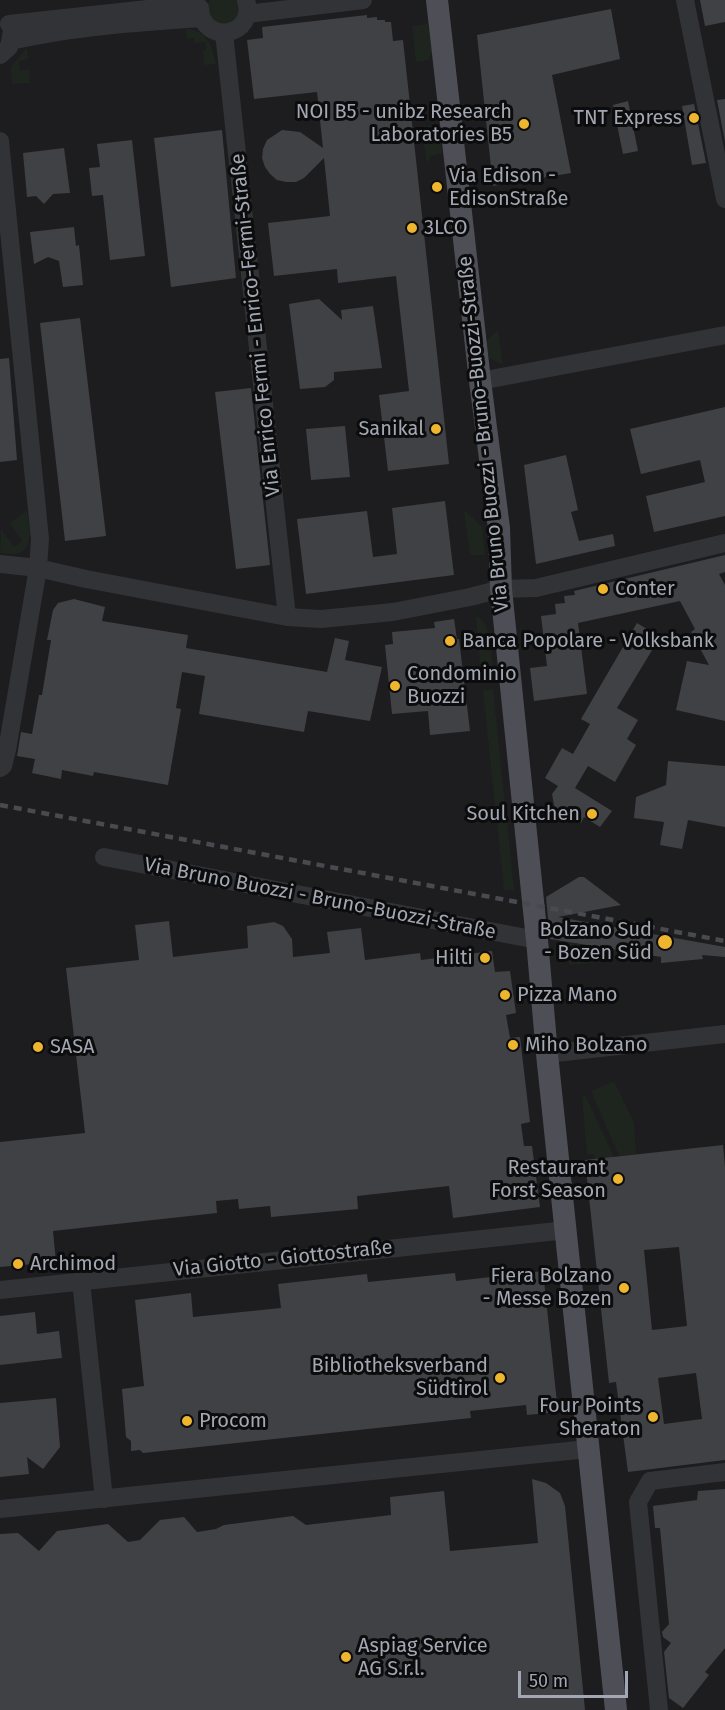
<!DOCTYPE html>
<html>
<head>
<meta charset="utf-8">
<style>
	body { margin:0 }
	#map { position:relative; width:725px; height:1710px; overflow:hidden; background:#111112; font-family:"Fira Sans",sans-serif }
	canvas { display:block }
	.scale { position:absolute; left:518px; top:1671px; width:110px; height:27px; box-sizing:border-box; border:3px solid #a2a7b3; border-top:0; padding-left:8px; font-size:18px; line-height:21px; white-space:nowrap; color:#a2a7b3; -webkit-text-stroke:4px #0c0c0d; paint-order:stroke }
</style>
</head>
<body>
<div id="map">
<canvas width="725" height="1710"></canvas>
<div class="scale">50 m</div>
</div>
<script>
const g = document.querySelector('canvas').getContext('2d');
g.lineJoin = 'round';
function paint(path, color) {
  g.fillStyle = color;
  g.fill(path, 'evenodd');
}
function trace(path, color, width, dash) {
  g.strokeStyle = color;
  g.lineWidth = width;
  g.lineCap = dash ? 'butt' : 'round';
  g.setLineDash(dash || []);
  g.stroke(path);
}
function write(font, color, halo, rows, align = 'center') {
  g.font = font + ' "Fira Sans",sans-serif';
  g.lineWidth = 6;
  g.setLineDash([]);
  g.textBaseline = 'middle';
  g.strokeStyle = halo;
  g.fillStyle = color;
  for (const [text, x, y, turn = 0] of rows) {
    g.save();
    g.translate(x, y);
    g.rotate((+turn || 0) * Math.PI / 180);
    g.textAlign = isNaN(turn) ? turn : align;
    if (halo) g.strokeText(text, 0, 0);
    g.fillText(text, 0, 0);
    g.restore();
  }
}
paint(new Path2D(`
	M0,0H725V1710H0Z`), '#1d1d1f');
paint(new Path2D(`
	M210,0H237C242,11 236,26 222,25C218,24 215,22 212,20L207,6Z
	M428,24L432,53L428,60L416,62L412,26Z
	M186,29C206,28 213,48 216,64L204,65L203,51L206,50L205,42L195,43L194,38L187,39Z
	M27,48L28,59L19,61L20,70H29L30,83L12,84L11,67Z
	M435,125L441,134L442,153L431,156L427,163L421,127Z
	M498,330L503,365L489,358L485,343Z
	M27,510C30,535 37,559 0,553L1,529L14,547L22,541L10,523Z
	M464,510L482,527L485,555H470Z
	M476,616C493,622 491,659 493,676L481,677Z
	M493,689L514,890H504L483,691Z
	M567,942L655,956L569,965Z
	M614,1081L634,1123L636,1154L619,1156L591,1091Z
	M585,1095L614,1157L595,1159L594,1154L587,1155L582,1096Z`), '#1d251e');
paint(new Path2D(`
	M700,0H725V22L705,26Z
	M611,9L620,59L552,75L571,173L493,186L477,35Z
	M367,15V18L377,17V20H385V22H391L393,41L403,40L449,464L388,471L379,395L409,391L396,276L338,283L337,269L274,276L268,223L330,216L324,158L304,178L296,182H286L277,180L270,174L265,167L262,158L263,149L267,140L282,130L300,132L323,148L317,92L254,99L247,40L263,38L262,27Z
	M725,99V142L717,100Z
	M628,101L638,151L623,154L613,105Z
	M694,104L706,163L692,165L682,106Z
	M222,130L236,278L171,287L154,138Z
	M132,140L145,256L110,260L103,195L92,196L89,168L100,167L97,144Z
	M64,148L70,193L53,194L44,204L36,196L27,197L23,153Z
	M74,227L76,246L79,245L83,285L63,287L59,261L48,257L34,264L30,232Z
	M319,299L342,320L341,310L373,306L382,368L334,372V380L325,387L300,389L289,304Z
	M80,318L106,536L65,541L40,323Z
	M9,358L17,460L0,462V359Z
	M251,388L270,565L236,569L215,392Z
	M725,407V516L654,532L646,496L705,482L700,460L641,474L630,429Z
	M345,426L350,477L311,480L306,429Z
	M566,455L578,510L571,512L579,541L613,534L615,546L536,564L524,465Z
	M445,501L454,575L306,594L297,519L367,511L373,557L397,554L392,508Z
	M725,555V572L719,574L725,585V721L676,710L687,661L709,665L691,632L695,629L680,601L578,623L587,694L534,701L530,668L547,666L541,616L556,614L555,604L565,603L564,596L575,595L574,591Z
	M74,599L105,607L102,621L188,635L186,648L327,672L335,638L349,641L345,660L382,667L370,721L308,711L304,732L199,714L205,676L182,672L176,708L181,709L168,785L94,772L93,776L62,770L61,779L32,773L35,759L17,756L21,732L32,734L39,695H42L51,640H47L53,610L58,603Z
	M454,619L457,639H459L470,731L430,735L428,711L392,714L385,645L393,644L392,632L435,628L434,622Z
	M637,623L660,637L617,708L638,720L627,739L636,745L615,782L588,766L575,788L612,811L600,827L584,817L581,823L569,817L567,822L556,816L552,794L558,786L545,778L562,748L573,754L590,724L581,719Z
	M668,761L725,766V827L688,820L682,849L660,845L664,822L634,818L636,797L666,785Z
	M579,877H584L621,905L558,917L725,947V957L702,955L703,959L661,963V957L550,939L546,897Z
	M169,921L173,957L248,948L247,926L274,922L283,926L292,939L293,957L330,953L327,932L361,928L365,960L420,953L421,960L492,951L495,972L510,971L516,1013L506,1015L510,1038L520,1037L530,1122L521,1124L524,1146H532L540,1207L453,1218L449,1186L357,1196L358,1209L271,1217L270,1206L239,1209L238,1199L216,1201L217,1213L53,1231L56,1262L0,1267V1142L85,1133L66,968L139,960L135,925Z
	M723,1145L725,1167V1460L628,1472L616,1382L609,1383L585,1160ZM679,1247L687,1326L652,1330L644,1250ZM696,1373L702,1419L664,1424L658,1378Z
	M543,1271L558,1412L527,1415L526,1405L470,1411L471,1418L143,1453L140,1450L131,1451V1441L126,1437L122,1389L144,1386L135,1300L191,1293L193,1317L281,1308L278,1284L367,1274L368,1282L455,1273L456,1281Z
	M35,1312L37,1334L59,1331L62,1358L0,1365V1316Z
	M56,1398L60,1447L43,1469L27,1457L29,1474L0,1477V1403Z
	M532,1479L546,1483L560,1493L565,1506L585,1710H0V1534L18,1533L39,1551L57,1531L108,1524L128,1542L140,1540L160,1520L184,1517L197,1532L216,1529L224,1525L293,1516L306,1525L391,1515L390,1497L444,1491L450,1551L538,1543Z
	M725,1489V1648L705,1672L709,1675L683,1708L669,1698L664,1652L671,1643L663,1637L662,1632L669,1624L660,1528H655L653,1506L697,1500L698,1491Z`), '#404145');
trace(new Path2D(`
	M685,0L725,199
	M200,8C202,46 257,37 246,0
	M247,14L363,0
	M9,24L175,6L194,0
	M224,33L287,617
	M11,41C70,27 141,22 202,18
	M0,55L9,47L12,31
	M0,141L40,539L38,568L7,750L3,766L0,768
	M480,381L725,335
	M0,564L38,568L86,579L287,617L321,619L393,612L470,597L501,589L536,588L725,543
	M104,857L537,940
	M547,1054L725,1034
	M81,1281L104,1499
	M0,1290L567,1230
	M0,1509L588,1449
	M659,1710L638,1502L650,1481L725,1472`), '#323337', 18);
trace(new Path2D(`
	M437,0L480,381L499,528L501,589L537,940L547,1054L616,1710`), '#4e4f56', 22);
trace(new Path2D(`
	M0,805L725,941`), '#494a50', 4.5, [8, 6]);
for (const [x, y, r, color] of [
	[694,118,6,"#edb62e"],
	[524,124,6,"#edb62e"],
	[437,187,6,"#edb62e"],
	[412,228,6,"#edb62e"],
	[436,429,6,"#edb62e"],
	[603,589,6,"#edb62e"],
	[450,641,6,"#edb62e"],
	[395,686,6,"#edb62e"],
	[592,814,6,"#edb62e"],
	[665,942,8,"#edb62e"],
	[485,958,6,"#edb62e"],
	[505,995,6,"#edb62e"],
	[513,1045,6,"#edb62e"],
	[38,1047,6,"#edb62e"],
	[618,1179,6,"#edb62e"],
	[18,1264,6,"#edb62e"],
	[624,1288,6,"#edb62e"],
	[500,1378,6,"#edb62e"],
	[653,1417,6,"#edb62e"],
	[187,1421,6,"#edb62e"],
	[346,1657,6,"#edb62e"]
]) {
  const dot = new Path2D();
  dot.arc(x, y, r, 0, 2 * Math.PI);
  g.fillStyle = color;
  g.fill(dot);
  trace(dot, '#0c0c0d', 2);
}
write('20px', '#a2a7b3', '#0c0c0d', [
	["NOI B5 - unibz Research",512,112,"right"],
	["Laboratories B5",512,135,"right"],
	["TNT Express",682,118,"right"],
	["Via Edison -",449,176],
	["EdisonStraße",449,199],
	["3LCO",424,228],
	["Sanikal",424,429,"right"],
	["Conter",615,589],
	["Banca Popolare - Volksbank",462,641],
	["Condominio",407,674],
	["Buozzi",407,697],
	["Soul Kitchen",580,814,"right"],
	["Bolzano Sud",652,930,"right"],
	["- Bozen Süd",652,953,"right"],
	["Hilti",473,958,"right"],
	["Pizza Mano",517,995],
	["Miho Bolzano",525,1045],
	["SASA",50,1047],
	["Restaurant",606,1168,"right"],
	["Forst Season",606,1191,"right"],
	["Archimod",30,1264],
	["Fiera Bolzano",612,1276,"right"],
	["- Messe Bozen",612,1299,"right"],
	["Bibliotheksverband",488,1366,"right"],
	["Südtirol",488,1389,"right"],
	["Four Points",641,1406,"right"],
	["Sheraton",641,1429,"right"],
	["Procom",199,1421],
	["Aspiag Service",358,1646],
	["AG S.r.l.",358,1669]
], 'left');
write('20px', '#a2a7b3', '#0c0c0d', [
	["Via Enrico Fermi - Enrico-Fermi-Straße",256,325,-96],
	["Via Bruno Buozzi - Bruno-Buozzi-Straße",484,434,-96],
	["Via Bruno Buozzi - Bruno-Buozzi-Straße",320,899,11],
	["Via Giotto - Giottostraße",283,1259,-6]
]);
</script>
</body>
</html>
